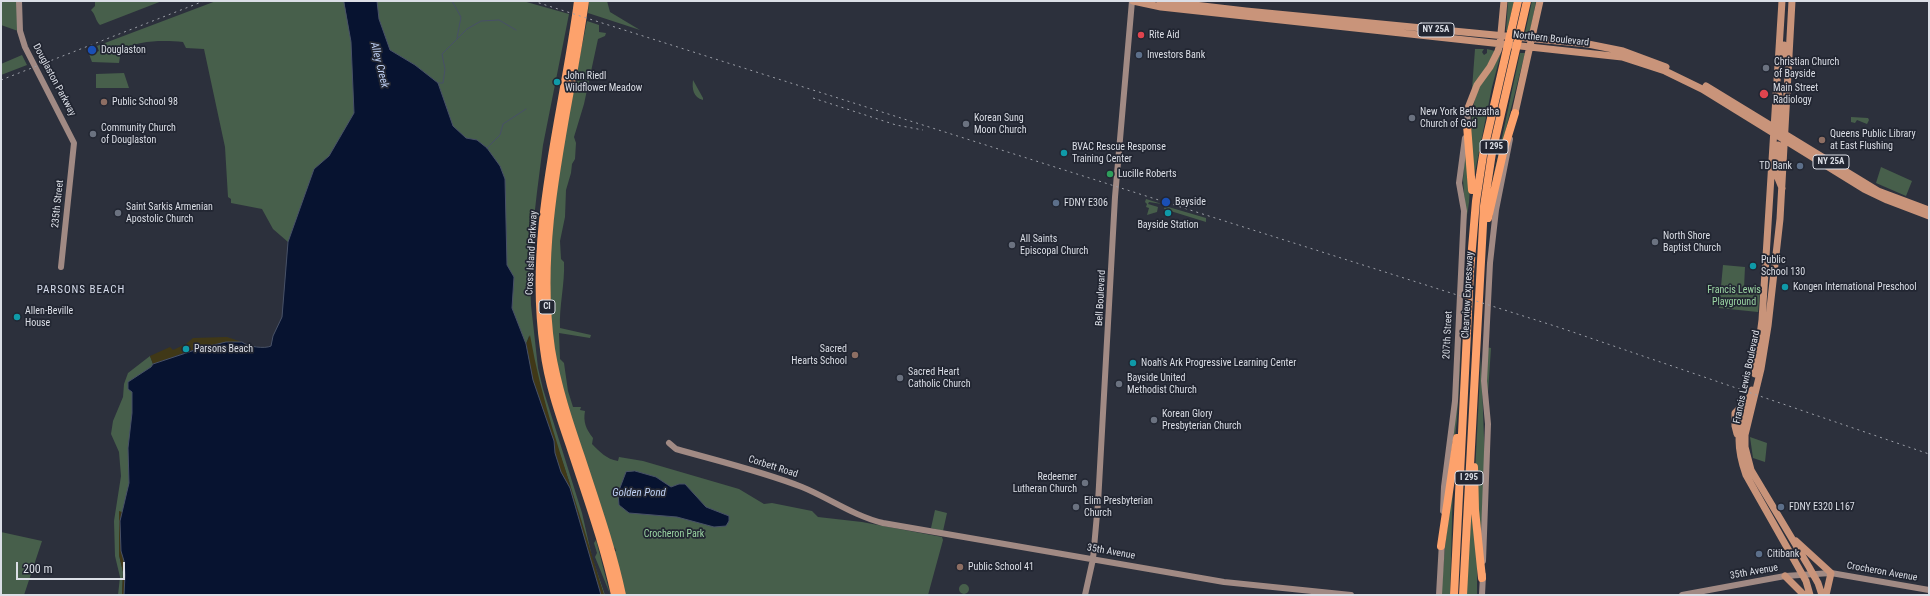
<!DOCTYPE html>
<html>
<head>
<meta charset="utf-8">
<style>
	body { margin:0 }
	#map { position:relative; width:1930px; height:596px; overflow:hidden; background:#2c303c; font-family:"Roboto Condensed",sans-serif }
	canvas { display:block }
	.frame { position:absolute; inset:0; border:2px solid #dbdee6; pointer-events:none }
	.scale { position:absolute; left:16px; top:562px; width:109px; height:18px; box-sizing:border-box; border:2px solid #dbdee6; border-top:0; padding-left:5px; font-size:12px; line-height:14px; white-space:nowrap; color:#dbdee6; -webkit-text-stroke:3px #222632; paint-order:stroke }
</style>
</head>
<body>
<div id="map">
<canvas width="1930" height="596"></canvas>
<div class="frame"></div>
<div class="scale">200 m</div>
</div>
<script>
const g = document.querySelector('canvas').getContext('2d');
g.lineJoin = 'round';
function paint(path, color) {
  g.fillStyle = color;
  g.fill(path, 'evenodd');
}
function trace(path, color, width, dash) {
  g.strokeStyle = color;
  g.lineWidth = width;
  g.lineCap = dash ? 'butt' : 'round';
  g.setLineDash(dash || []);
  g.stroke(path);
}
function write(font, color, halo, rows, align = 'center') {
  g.font = font + ' "Roboto Condensed",sans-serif';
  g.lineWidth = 3.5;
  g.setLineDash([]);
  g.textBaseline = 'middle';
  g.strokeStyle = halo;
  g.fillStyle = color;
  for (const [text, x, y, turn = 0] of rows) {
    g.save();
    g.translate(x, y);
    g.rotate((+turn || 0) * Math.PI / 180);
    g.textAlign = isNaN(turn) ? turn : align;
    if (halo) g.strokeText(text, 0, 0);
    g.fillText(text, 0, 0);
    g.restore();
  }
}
paint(new Path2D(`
	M1,1H17L18,31L1,25Z
	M95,1H162L100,25C95,20 96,15 91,10L95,6Z
	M216,1H345L369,82L290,335L124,595V561L119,555L123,572L122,595H118L120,577L115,556L114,521L121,476L119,452L111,434L113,421L123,397L124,384L128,373L150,356L153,364L169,358L242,342C248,347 264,349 271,346L273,336L282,317L288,242L273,229L262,209L231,203V199L228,197L225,147L204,49L186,48L183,42C164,40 138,40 121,50L119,63L92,62L89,54L99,51L97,46Z
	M363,1H523L569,14L543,145L537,192L532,236L530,275L531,305L538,368L543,389L582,513L592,557L605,595H604L572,493L587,550L598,581ZM529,336L536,370L552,431L571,487L555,453L526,344Z
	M589,1H607L610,12L640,30L588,13Z
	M1508,1H1514L1507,31H1506Z
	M1532,1H1536L1530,33H1525Z
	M587,21L599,25V32L606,33L605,36L598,39L584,104L574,137L576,143L575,159L572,164L571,173L566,190L565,217L560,241L561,259L564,262C565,284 559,306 560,328L591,335L590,338L559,333L560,359L564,363L568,391L573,407H581L580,410L585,411C583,422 586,429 593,438L592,444C600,452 606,459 618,461L619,457L643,461L739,489L764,504L772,503L812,511L818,517L862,522L942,537L943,540L928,595H624L613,552L616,551L615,548L612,547C601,512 589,478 578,443C569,415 559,386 555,356C539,244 565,130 587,21Z
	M1475,49H1484L1482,52L1484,55L1487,53V49L1495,51L1492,58L1472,89Z
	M1501,53L1492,87L1474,177C1471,151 1468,114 1478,90C1483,80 1495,63 1501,53Z
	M1520,53H1525L1492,184Z
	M22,55L27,65L1,75V64Z
	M124,73L129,88H96V74Z
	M693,80L703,98V100C693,97 692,89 693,80Z
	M1851,117L1868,118L1869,120L1867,124L1857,120L1855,123L1851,122Z
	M1465,151C1470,177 1472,194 1466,220L1463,180Z
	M1881,167L1912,181L1906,196L1876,183Z
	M1146,199L1162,204L1149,202L1148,204L1158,207L1157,212L1147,215L1149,208L1146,207L1147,204L1145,202Z
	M1165,206L1206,218V222L1164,209Z
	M1723,265L1745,267L1744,288L1755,289V291L1760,292L1758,312L1719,308Z
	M1461,347L1457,420L1450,478Z
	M1486,347L1491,348L1487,408Z
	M1481,356L1485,465L1481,536L1475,473Z
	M1750,437L1767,443L1765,462L1753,458Z
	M1453,484L1450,595H1441L1445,546Z
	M1472,504L1477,554V595H1466Z
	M935,510L947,513L943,531L931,528Z
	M1,532L42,541L24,595H4L1,593Z
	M596,540L610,594L595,557L597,553L594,543Z
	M959 589a5 5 0 1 1 10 0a5 5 0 1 1-10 0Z`), '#475f4b');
paint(new Path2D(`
	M530,335C541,399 562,458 581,519C589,545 596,570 604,595H601L570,488L561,472L555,453L554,441L533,380L526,344Z
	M227,337L242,342C213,343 185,351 158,363L153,364L150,356L170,347L173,350L186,344L193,338Z
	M119,511L122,512L121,551L124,561L125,575L124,595H122L123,572L119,555Z`), '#403817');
const water = new Path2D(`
	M344,1H377L379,19L390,50L415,65L438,83L453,126L466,138L477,140L487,148L500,166L505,179L507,265L514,277L512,308L526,344L533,380L554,441L555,453L561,472L570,488L601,595H124L125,575L124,561L121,551L120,521L129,483L128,448L132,413V392L128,389V382L151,367L153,364L201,348L226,342H242C248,347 265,349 271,346L273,336L282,317L288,242L314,169L329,156L354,113L351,42Z
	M635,471L656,477L671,487L679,484H685L706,507L729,516V521L726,526L714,527L677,517L629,513L619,505L618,493L626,472Z`);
paint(water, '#071330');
trace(water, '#475067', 1);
trace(new Path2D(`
	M452,1L461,17L457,38
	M438,83H443L445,69L442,54L467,29L481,21L499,20L516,30
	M487,148L500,135L503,124L526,109`), '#475067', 1);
trace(new Path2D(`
	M19,1L20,31L25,47L74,143L61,267
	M1467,129L1468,108
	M669,443L676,449C718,461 761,471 802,487C829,498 854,516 883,523L1224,582L1351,595
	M1443,511L1444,487L1455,401L1464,211L1459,183L1465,138
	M1483,561L1488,424L1484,381L1490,263L1496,210L1510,139
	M1085,595L1093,559L1098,503L1115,197L1132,1
	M1439,595L1442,542
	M1482,595L1483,575
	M1682,595L1785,576L1831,573L1929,590`), '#a18a84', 6);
trace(new Path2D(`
	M1133,1L1161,7L1622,57L1665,71L1702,89L1864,189L1887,200L1929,216
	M1160,1L1246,11L1588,44L1623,51L1666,67
	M1792,1L1780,219L1768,326L1761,369L1745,435V447L1751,470L1809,567L1818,583L1822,595
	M1784,62V45
	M1706,86L1878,191L1929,210
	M1778,93L1781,103L1780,134
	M1468,108L1477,85L1490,67L1498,51L1500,44L1504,1
	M1515,113L1540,1
	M1778,145L1777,176L1782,188
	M1755,374L1762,320L1782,1
	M1752,390C1740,425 1733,438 1746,475L1806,581L1810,595
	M1737,434L1735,426V413L1748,400
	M1796,541L1831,573L1826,595
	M1785,576L1804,595`), '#c9947a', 7);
trace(new Path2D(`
	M578,1C563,117 527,231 544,349C548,382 559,414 570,446C586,495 604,544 615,595
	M585,1C569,116 534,232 551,349C557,386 569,422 581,457C596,503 612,548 622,595
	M1467,125L1472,190
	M1488,218L1504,149L1515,113
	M1474,467L1475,510L1482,578
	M1441,546L1457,438
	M1454,595L1470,272L1476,201L1484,149L1518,1
	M1463,595L1484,206L1492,153L1527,1`), '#fda26c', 8);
trace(new Path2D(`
	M533,1L1561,328L1929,454
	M1,80L204,1
	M813,98L896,125L923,130`), '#9da0a9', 1, [2, 4]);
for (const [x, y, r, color] of [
	[1141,35,4,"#e0444e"],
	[92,50,5,"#1a4fb4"],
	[1139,55,4,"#5c6f8a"],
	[1766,68,4,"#6b7280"],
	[557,82,4,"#0f9aa8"],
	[1764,94,5,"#e0444e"],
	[104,102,4,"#8d6e63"],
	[1412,118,4,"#6b7280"],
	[966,124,4,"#6b7280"],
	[93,134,4,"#6b7280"],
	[1822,140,4,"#8d6e63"],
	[1064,153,4,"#0f9aa8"],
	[1800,166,4,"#5c6f8a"],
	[1110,174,4,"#2e9e5b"],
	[1166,202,5,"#1a4fb4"],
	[1056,203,4,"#5c6f8a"],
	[118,213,4,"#6b7280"],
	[1168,213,4,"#0f9aa8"],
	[1655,242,4,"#6b7280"],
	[1012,245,4,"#6b7280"],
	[1753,266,4,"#0f9aa8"],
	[1785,287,4,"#0f9aa8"],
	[17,317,4,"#0f9aa8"],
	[186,349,4,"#0f9aa8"],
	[855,355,4,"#8d6e63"],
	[1133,363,4,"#0f9aa8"],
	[900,378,4,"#6b7280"],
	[1119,384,4,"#6b7280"],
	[1154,420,4,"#6b7280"],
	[1085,483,4,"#6b7280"],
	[1076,507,4,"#6b7280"],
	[1781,507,4,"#5c6f8a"],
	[1759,554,4,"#5c6f8a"],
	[960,567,4,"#8d6e63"]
]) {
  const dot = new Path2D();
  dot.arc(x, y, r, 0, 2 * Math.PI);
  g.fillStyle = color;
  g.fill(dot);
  trace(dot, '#222632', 1.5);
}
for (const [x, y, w] of [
	[1436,30,36],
	[1494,147,28],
	[1831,162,36],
	[547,307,16],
	[1469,478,28]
]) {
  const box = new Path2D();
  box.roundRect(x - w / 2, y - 7, w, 14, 3);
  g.fillStyle = '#222632';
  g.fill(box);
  trace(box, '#dbdee6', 1);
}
write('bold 9px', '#dbdee6', null, [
	["NY 25A",1436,30],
	["I 295",1494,147],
	["NY 25A",1831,162],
	["CI",547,307],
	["I 295",1469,478]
]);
write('10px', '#dbdee6', '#222632', [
	["Rite Aid",1149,35],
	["Douglaston",101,50],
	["Investors Bank",1147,55],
	["Christian Church",1774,62],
	["of Bayside",1774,74],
	["John Riedl",565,76],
	["Wildflower Meadow",565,88],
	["Main Street",1773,88],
	["Radiology",1773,100],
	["Public School 98",112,102],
	["New York Bethzatha",1420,112],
	["Church of God",1420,124],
	["Korean Sung",974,118],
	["Moon Church",974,130],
	["Community Church",101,128],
	["of Douglaston",101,140],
	["Queens Public Library",1830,134],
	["at East Flushing",1830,146],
	["BVAC Rescue Response",1072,147],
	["Training Center",1072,159],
	["TD Bank",1792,166,"right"],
	["Lucille Roberts",1118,174],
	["Bayside",1175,202],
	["FDNY E306",1064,203],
	["Saint Sarkis Armenian",126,207],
	["Apostolic Church",126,219],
	["Bayside Station",1168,225,"center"],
	["North Shore",1663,236],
	["Baptist Church",1663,248],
	["All Saints",1020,239],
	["Episcopal Church",1020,251],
	["Public",1761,260],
	["School 130",1761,272],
	["Kongen International Preschool",1793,287],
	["Allen-Beville",25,311],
	["House",25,323],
	["Parsons Beach",194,349],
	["Sacred",847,349,"right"],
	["Hearts School",847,361,"right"],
	["Noah's Ark Progressive Learning Center",1141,363],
	["Sacred Heart",908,372],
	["Catholic Church",908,384],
	["Bayside United",1127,378],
	["Methodist Church",1127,390],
	["Korean Glory",1162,414],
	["Presbyterian Church",1162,426],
	["Redeemer",1077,477,"right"],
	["Lutheran Church",1077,489,"right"],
	["Elim Presbyterian",1084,501],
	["Church",1084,513],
	["FDNY E320 L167",1789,507],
	["Citibank",1767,554],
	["Public School 41",968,567]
], 'left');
write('10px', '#dbdee6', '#222632', [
	["Northern Boulevard",1551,39,6],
	["Douglaston Parkway",54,80,62],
	["235th Street",58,204,-84],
	["Cross Island Parkway",532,253,-87],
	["Clearview Expressway",1468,295,-87],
	["Bell Boulevard",1101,298,-87],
	["207th Street",1448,335,-87],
	["Francis Lewis Boulevard",1747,377,-78],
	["Corbett Road",773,467,18],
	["35th Avenue",1111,552,10],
	["35th Avenue",1754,572,-10],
	["Crocheron Avenue",1882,572,10]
]);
write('10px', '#9bd5a3', '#222632', [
	["Francis Lewis",1734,290],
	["Playground",1734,302],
	["Crocheron Park",674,534]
]);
write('italic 11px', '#bdcff3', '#222632', [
	["Alley Creek",379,65,76],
	["Golden Pond",639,493]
]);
g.letterSpacing = '1px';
write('11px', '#d7dded', '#222632', [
	["PARSONS BEACH",81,290]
]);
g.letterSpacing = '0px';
</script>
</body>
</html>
